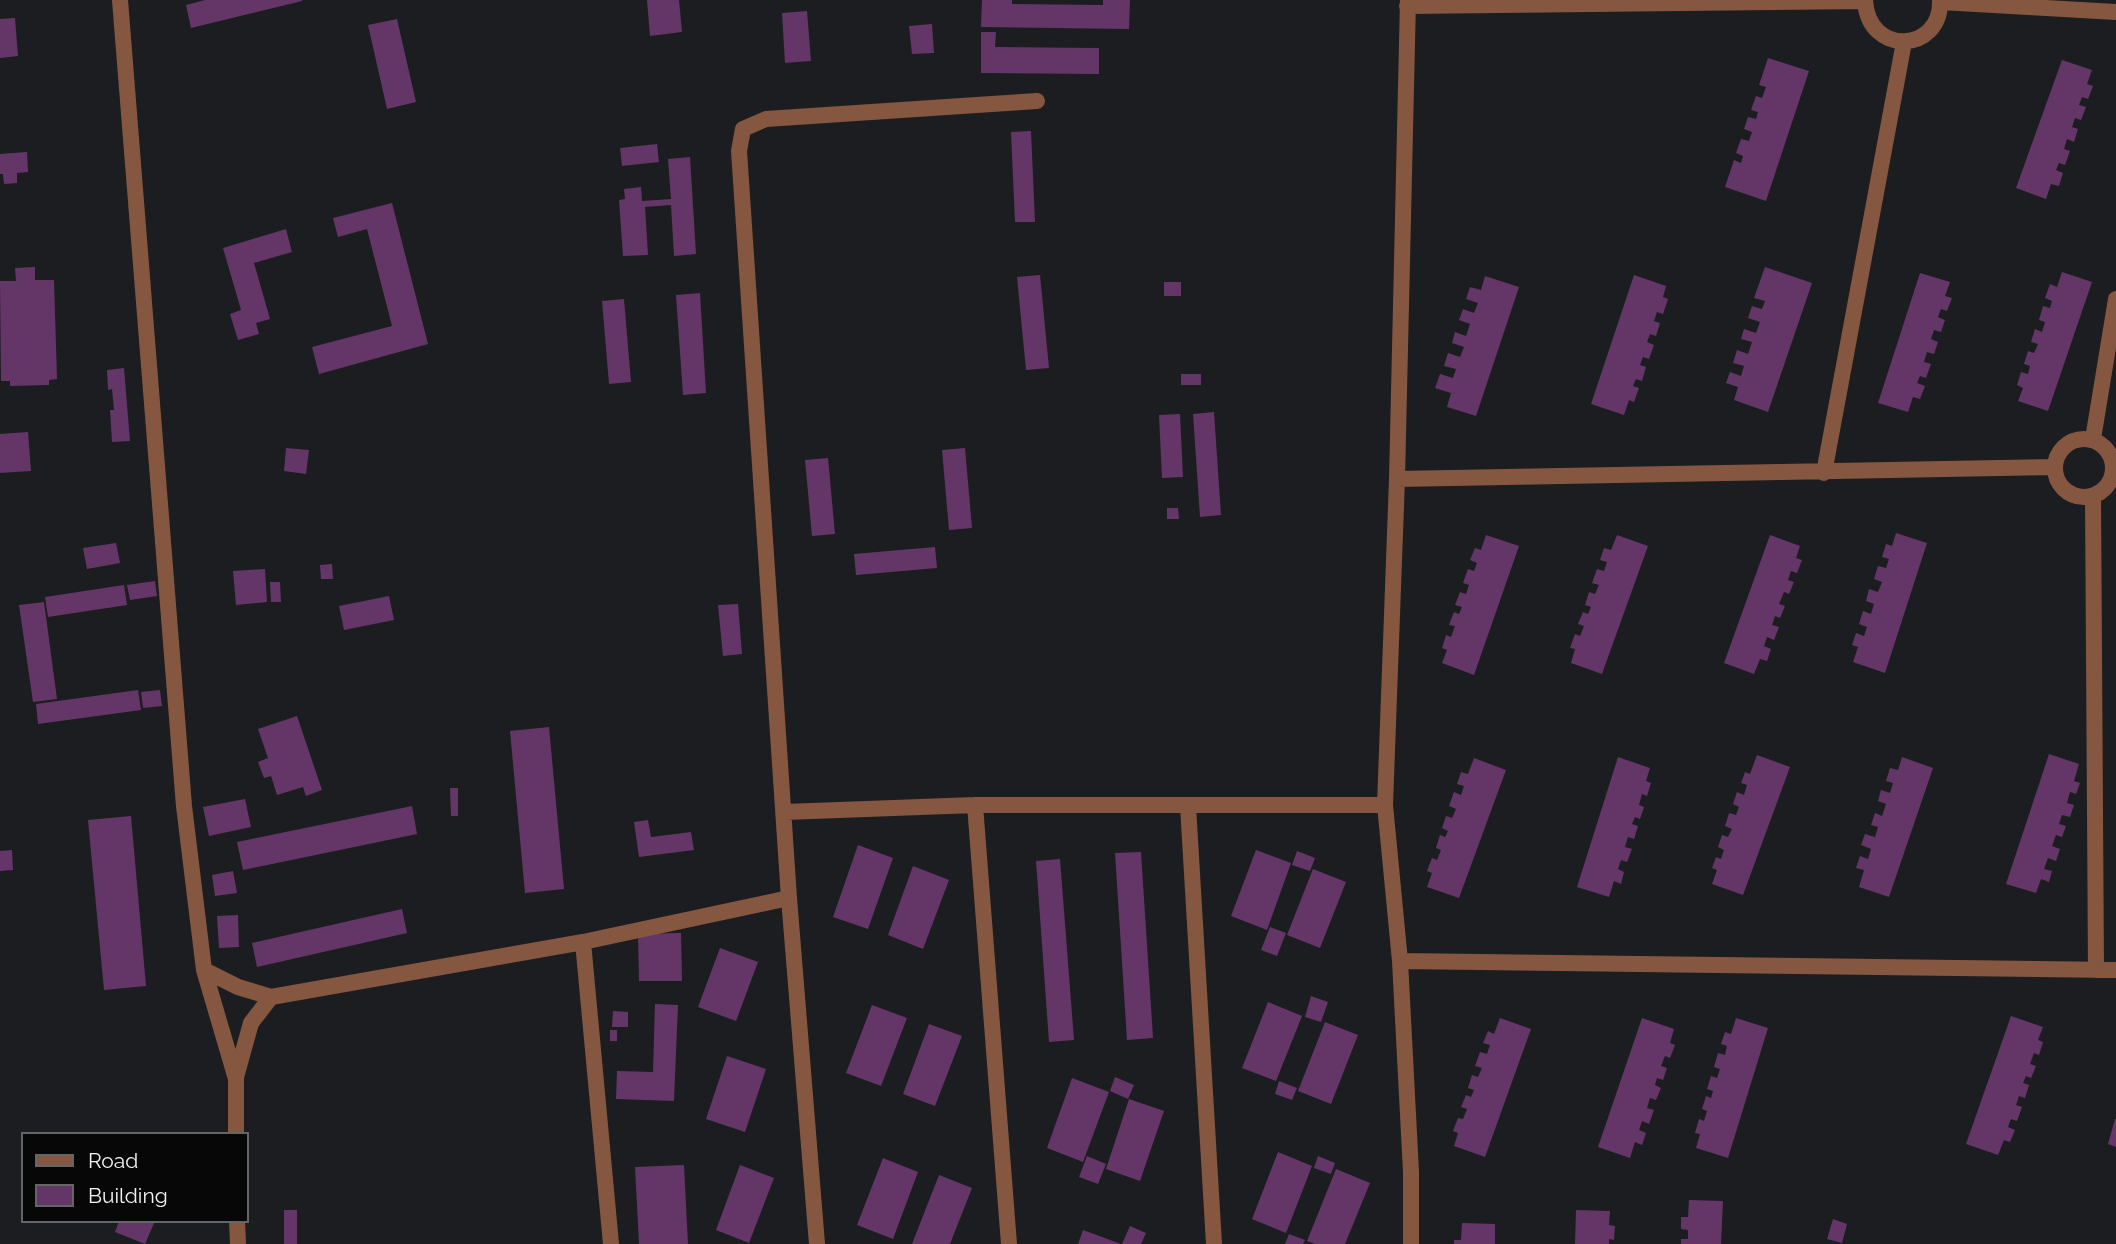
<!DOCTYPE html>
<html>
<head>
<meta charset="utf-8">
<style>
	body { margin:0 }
	#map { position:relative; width:2116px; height:1244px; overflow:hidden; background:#1c1d20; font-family:Raleway,sans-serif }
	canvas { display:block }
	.legend { position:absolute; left:21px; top:1132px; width:228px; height:91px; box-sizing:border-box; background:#070708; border:2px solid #646566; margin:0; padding:9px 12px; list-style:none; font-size:21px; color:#f0f1f3 }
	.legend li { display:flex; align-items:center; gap:14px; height:35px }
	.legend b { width:35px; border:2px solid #646566 }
</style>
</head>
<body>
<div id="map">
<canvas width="2116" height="1244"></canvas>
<ul class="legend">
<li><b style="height:9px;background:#855740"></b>Road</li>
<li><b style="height:19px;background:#643668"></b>Building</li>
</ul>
</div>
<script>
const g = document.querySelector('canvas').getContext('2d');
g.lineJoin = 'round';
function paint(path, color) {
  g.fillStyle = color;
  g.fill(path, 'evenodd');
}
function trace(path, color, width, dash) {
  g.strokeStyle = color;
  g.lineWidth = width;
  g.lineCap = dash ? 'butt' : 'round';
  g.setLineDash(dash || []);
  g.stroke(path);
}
paint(new Path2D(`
	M205,0H302V1L191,28L186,5Z
	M647,0H679L682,32L650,36Z
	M982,0H1012V4L1103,5V0H1130L1129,29L981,27Z
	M807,11L811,61L785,63L782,13Z
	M15,18L18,56L0,58V19Z
	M397,19L416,102L387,109L368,25Z
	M932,24L934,53L912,54L909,26Z
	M981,32H996L995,47L1099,48V74L981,73Z
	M1768,58L1809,71L1766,201L1725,187L1734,160L1741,163L1743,156L1736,153L1741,139L1749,141L1752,132L1744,129L1748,117L1756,119L1758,112L1751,110L1756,96L1762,98L1766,87L1759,85Z
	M2062,60L2092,70L2087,84L2093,86L2088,99L2082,97L2079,105L2086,107L2081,120L2075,118L2072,127L2078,129L2074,142L2067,139L2064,149L2070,151L2065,165L2059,163L2056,170L2063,173L2059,186L2051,184L2046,199L2016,188Z
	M1031,131L1035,222H1015L1011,132Z
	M657,144L659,162L622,166L620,148Z
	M27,152L28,172L17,173V183L4,184L3,174H0V154Z
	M690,157L696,254L674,256L671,205L645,207L648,255L623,256L619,200L625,199L624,189L641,187L642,201L671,199L668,159Z
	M392,203L428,344L319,374L312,347L392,326L367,229L338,237L333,218Z
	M286,229L292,252L254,263L270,319L256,323L259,334L238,340L230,314L241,310L223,248Z
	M35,267V280H54L57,379L49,380V385L10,386V381H1L0,281H16L15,268Z
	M1765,267L1812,283L1768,412L1734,400L1738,387L1726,383L1730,372L1741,376L1744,366L1733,363L1737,350L1748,354L1752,342L1741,339L1744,329L1756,333L1760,322L1748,318L1752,306L1762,309L1765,301L1754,298Z
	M2062,272L2092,282L2048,411L2018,401L2023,388L2017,385L2021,372L2028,374L2030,366L2024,364L2028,351L2034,353L2038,344L2031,342L2035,329L2042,332L2045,322L2039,320L2043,306L2050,308L2052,301L2045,298L2050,284L2057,287Z
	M1920,273L1950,282L1945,296L1952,298L1947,311L1941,309L1938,317L1945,320L1941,332L1934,330L1931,339L1938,342L1934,354L1927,352L1924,362L1931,364L1926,378L1920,376L1917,383L1925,386L1920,399L1913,397L1908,412L1878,403Z
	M1040,275L1049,368L1026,370L1017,277Z
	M1634,275L1666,286L1663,297L1668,299L1663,314L1657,312L1654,321L1660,323L1656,336L1650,334L1647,342L1654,345L1649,359L1643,357L1640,365L1646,367L1642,381L1636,379L1633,386L1639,388L1634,402L1629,400L1624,415L1591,404Z
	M1485,276L1519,287L1476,416L1447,407L1451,393L1435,388L1440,374L1453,378L1456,369L1444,366L1448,353L1460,357L1464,347L1452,343L1455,332L1466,336L1470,324L1459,320L1463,309L1474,313L1478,303L1466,299L1470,287L1481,290Z
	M1164,282H1181V296H1164Z
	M700,293L706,393L683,395L676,295Z
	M624,299L631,382L609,384L602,301Z
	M124,368L130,441L112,442L110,410H114L112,389L108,390L107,370Z
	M1181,374H1201V385H1181Z
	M1214,412L1221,515L1200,517L1193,414Z
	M1180,414L1183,477L1162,478L1159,415Z
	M28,432L31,471L0,473V434Z
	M286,448L309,450L306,474L284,471Z
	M965,448L972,528L949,530L942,450Z
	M828,458L835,534L812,536L805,460Z
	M1167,508H1178L1179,519H1167Z
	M1896,533L1927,543L1885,673L1853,662L1858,647L1852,645L1856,633L1864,636L1867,627L1859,624L1863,611L1871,614L1874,604L1866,601L1869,589L1878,592L1882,582L1874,579L1878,566L1886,568L1889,559L1882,557L1886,544L1892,546Z
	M1486,535L1519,546L1474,675L1442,663L1447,650L1442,648L1446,635L1451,637L1455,626L1449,625L1454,612L1459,614L1462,607L1455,605L1460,592L1466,594L1469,585L1463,583L1468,569L1474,571L1477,563L1470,560L1475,548L1481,550Z
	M1617,535L1648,546L1602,674L1571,663L1575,649L1570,648L1575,634L1580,636L1584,626L1578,624L1583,612L1588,614L1591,607L1585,605L1589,592L1595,594L1599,585L1592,583L1597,569L1604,571L1607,562L1600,560L1604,548L1611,550Z
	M1770,535L1800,546L1796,558L1802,560L1797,573L1791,571L1788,580L1794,582L1789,594L1784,592L1779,604L1785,606L1780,618L1775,616L1772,625L1779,627L1774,640L1767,637L1764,646L1771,649L1767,661L1760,659L1754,674L1724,663Z
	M116,543L120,563L87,569L83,548Z
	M935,547L937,568L856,575L854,554Z
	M332,564L333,579H321L320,565Z
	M265,569L267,602L236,605L233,571Z
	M155,581L157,596L130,600L127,585Z
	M270,582H280L281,602H271Z
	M124,585L127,605L48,617L45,597Z
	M389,596L394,620L344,630L339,606Z
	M44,602L57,699L33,702L19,605Z
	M738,604L742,654L723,656L718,605Z
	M138,690L141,710L38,724L36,704Z
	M160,690L162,706L143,708L141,692Z
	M297,716L322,790L306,796L303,787L277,795L271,776L264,778L258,762L268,758L258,729Z
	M549,727L564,889L525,893L510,731Z
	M2049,754L2079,764L2074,781L2080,783L2076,794L2070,792L2067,803L2074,805L2070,817L2062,815L2059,824L2066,826L2062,837L2056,835L2052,846L2060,849L2056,861L2048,858L2044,869L2052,871L2049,882L2041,879L2036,893L2006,884Z
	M1757,755L1790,767L1743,895L1712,884L1717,870L1712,868L1716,857L1721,859L1724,850L1718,847L1722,835L1728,837L1732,829L1725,826L1729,813L1736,815L1739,807L1733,804L1737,792L1744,795L1747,785L1741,783L1745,772L1750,774Z
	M1618,757L1650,768L1646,781L1651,783L1647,796L1642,794L1639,805L1644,807L1640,819L1635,817L1632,824L1638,826L1634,839L1628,837L1625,847L1632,849L1627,862L1621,860L1618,869L1624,872L1621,884L1614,881L1609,897L1577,887Z
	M1902,757L1933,768L1889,897L1859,887L1864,870L1856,868L1860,856L1868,859L1871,849L1861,845L1865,834L1875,837L1878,827L1871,825L1875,813L1882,816L1886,804L1878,801L1881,790L1890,793L1893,783L1886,781L1890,768L1898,770Z
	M1474,758L1506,770L1459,898L1427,887L1432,873L1427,871L1432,858L1437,860L1441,850L1436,848L1440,835L1445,837L1448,831L1442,828L1446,816L1452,818L1456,809L1449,806L1454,792L1461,795L1464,786L1457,784L1461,772L1468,774Z
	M450,788H458V816H451Z
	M245,799L251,827L209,836L203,807Z
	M412,806L417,834L243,870L237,842Z
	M131,816L146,986L104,990L88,820Z
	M648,820L651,837L691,832L694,850L639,857L634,822Z
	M858,845L893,858L868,929L833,917Z
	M12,850L13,870L0,871V851Z
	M1256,850L1291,863L1267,930L1231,916Z
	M1297,851L1315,858L1310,871L1292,865Z
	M1141,852L1153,1038L1127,1040L1115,853Z
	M1060,859L1074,1040L1049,1042L1036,861Z
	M913,866L949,880L923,949L888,935Z
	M1313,869L1346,882L1320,948L1287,935Z
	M233,871L237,893L215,896L212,875Z
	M402,909L407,933L257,967L252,943Z
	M238,915L239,947L219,948L217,916Z
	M1270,927L1286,933L1277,956L1261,950Z
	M681,933L682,981H639L638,934Z
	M720,948L758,962L736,1021L698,1007Z
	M1311,996L1328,1002L1321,1022L1305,1017Z
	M1268,1002L1302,1016L1276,1081L1242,1068Z
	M655,1004L678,1005L674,1101L616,1099L617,1071L653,1072Z
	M872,1005L907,1018L881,1086L846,1073Z
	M613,1011L628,1012V1027H612Z
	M2011,1016L2043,1027L2038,1040L2043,1042L2039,1055L2034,1053L2030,1064L2036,1066L2031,1078L2026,1076L2023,1083L2029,1085L2025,1098L2019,1096L2016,1105L2022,1107L2017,1121L2011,1119L2008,1127L2015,1130L2010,1142L2004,1140L1998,1155L1966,1144Z
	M1500,1018L1531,1029L1485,1157L1454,1146L1458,1133L1453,1131L1458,1118L1463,1119L1467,1109L1461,1107L1466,1095L1471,1097L1474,1090L1468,1088L1472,1075L1478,1077L1482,1068L1475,1066L1480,1052L1487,1054L1490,1045L1483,1043L1488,1031L1494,1034Z
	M1642,1018L1674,1029L1670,1043L1675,1045L1670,1058L1665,1056L1661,1066L1667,1068L1663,1080L1657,1078L1655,1085L1661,1088L1656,1100L1650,1098L1647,1108L1654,1110L1649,1124L1642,1121L1639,1130L1646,1133L1642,1145L1635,1142L1630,1158L1598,1147Z
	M1736,1018L1768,1028L1728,1158L1696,1148L1700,1134L1695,1133L1699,1119L1704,1121L1707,1111L1702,1109L1706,1096L1711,1098L1713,1091L1707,1089L1711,1076L1717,1078L1720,1069L1714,1067L1718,1053L1725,1055L1727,1046L1721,1044L1725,1032L1731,1034Z
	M1325,1022L1358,1035L1331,1104L1298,1091Z
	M929,1024L962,1036L935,1106L903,1094Z
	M610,1030H617V1041H610Z
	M727,1056L766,1069L745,1132L706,1119Z
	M1115,1077L1134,1085L1128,1099L1110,1091Z
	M1072,1078L1109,1092L1083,1162L1047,1148Z
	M1279,1081L1297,1088L1292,1100L1275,1094Z
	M1129,1099L1164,1111L1140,1181L1106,1169Z
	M2115,1119H2116V1147L2108,1144Z
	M1278,1152L1312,1166L1286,1233L1252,1219Z
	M1087,1156L1106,1164L1098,1184L1079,1177Z
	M1318,1156L1335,1163L1331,1174L1314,1168Z
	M883,1158L918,1172L893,1239L857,1225Z
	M684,1165L688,1244H639L635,1167Z
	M740,1165L774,1178L749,1243L716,1230Z
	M1336,1169L1370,1183L1345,1244H1315L1307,1241Z
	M939,1175L972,1188L950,1244H912Z
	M1689,1200L1723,1201L1721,1244H1681V1239H1688V1230L1681,1229V1217H1688Z
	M284,1210H297V1244H284Z
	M1576,1210L1610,1211L1609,1225L1615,1226L1614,1240L1609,1239V1244H1575Z
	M1833,1219L1847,1224L1842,1243L1827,1239Z
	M119,1221H155L145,1244L115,1232Z
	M1462,1223L1495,1224V1244H1454V1240H1461Z
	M1130,1226L1146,1233L1141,1244H1122Z
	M1083,1230L1121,1244H1078Z
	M1289,1234L1305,1240L1303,1244H1285Z`), '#643668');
trace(new Path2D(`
	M120,0L184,806L204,970L238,987L271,997L583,942L611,1244
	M1408,0L1397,479L1385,805L1400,961L1411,1172V1244
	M1865,0C1868,57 1942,53 1940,0
	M1941,2L2116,12
	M1407,6L1864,1
	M2093,439L2116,299
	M2055 468a29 29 0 1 1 58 0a29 29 0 1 1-58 0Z
	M1824,473L1904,42
	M1397,479L2054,467
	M2093,496L2096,970
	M975,805L1009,1244
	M1188,806L1214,1244
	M785,812L975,805H1385
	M583,942L789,898
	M1400,961L2116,970
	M204,970L236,1079V1134
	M236,1077L251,1023L271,997
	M237,1221L238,1244
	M817,1244L789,898L739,151L743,129L766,119L1037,101`), '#855740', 16);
</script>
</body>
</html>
